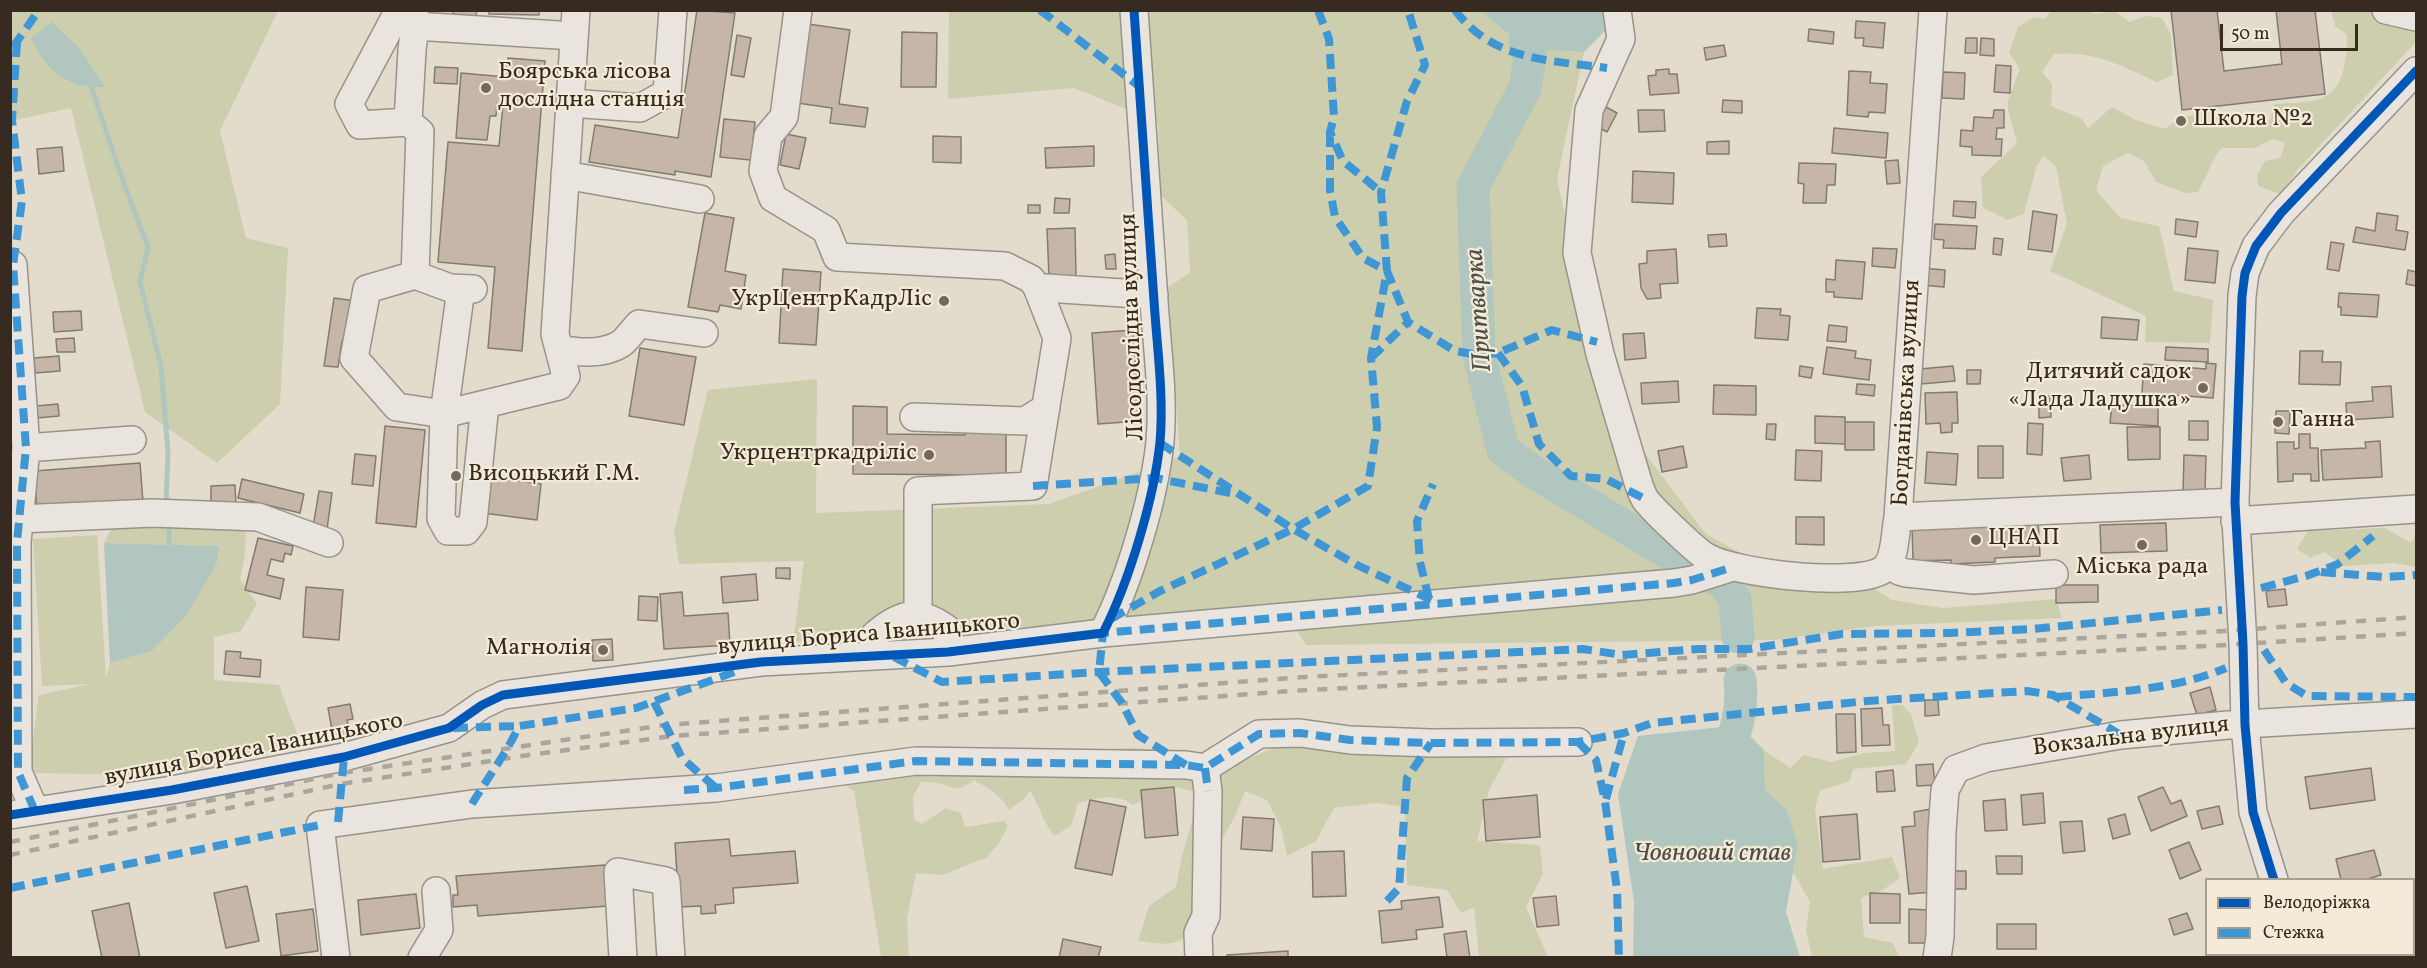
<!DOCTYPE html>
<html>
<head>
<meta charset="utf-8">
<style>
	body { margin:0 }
	#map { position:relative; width:2427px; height:968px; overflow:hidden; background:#e3dccd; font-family:Vollkorn,serif }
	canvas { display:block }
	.frame { position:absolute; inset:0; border:12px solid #372a20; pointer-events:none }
	.legend { position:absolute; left:2205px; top:878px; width:210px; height:78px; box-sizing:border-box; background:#f3ebd8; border:2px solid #a89e8e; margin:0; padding:8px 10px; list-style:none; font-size:18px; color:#372a20 }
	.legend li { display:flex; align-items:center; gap:12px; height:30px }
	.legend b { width:30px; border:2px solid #a89e8e }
	.scale { position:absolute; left:2220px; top:24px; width:138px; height:27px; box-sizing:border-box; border:3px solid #372a20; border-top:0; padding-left:8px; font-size:18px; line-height:21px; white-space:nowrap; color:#372a20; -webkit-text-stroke:4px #f3ebd8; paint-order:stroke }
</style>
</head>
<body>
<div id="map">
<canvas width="2427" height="968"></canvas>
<div class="frame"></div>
<ul class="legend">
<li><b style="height:8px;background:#0057b8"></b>Велодоріжка</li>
<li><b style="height:8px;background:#3e96d5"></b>Стежка</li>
</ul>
<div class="scale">50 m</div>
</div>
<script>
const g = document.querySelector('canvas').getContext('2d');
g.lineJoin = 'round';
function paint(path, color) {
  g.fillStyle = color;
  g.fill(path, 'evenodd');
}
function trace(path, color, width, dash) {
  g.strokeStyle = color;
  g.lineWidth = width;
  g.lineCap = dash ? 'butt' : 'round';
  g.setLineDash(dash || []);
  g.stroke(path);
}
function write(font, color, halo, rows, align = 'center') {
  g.font = font + ' Vollkorn,serif';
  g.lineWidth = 4.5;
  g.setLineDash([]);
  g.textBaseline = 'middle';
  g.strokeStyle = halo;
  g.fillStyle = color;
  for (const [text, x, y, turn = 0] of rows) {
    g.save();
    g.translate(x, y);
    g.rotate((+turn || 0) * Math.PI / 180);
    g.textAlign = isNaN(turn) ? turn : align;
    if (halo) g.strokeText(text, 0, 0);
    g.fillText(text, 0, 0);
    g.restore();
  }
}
paint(new Path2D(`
	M11,11H278L220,131L246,238L288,248L280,404L217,463L145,412L71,108L11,121Z
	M949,11H1481L1526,49L1584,52L1557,179L1613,432L1628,431L1706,534L1739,552L1747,578L1869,585L1892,600L1943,608L2056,599L2062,618L1875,626L1773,640L1306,645L1284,610L793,642L804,561L679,564L674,532L708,390L817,379L816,513L1049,504L1180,457L1168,287L1190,273L1187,220L1161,196L1158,122L1074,88L948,99Z
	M2051,11H2088L2095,14L2115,11L2129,22L2146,16L2162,18L2171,35L2173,75L2157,82C2122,66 2094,50 2054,54L2042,72L2052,84L2051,106L2082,119L2088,128L2112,107L2136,120L2164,129L2184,116L2212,113L2255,128L2270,120L2274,104C2288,103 2314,103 2325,97C2345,87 2347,54 2347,34L2335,26L2331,11H2416V42L2299,168L2281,194L2258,186L2257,175L2265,161L2280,158L2285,143L2273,139L2255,148H2222C2211,159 2207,178 2198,192L2185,193L2156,182L2144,161L2128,153L2103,166L2096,190L2120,218L2159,226L2174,291L2213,300L2210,343L2145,342L2146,316L2050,271L2067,224L2056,166L2043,156L2036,168L2024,214L2008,220L1983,208L1981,177L2017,143L2008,109V100L2020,69L2009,52L2018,27L2034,17L2045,19Z
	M246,525L245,555L240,579L257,604L241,631L214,637V680L279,685L298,736L283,746L197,771L129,775L35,773L30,759L39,695L90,684L42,686L33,539L97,535L106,678L110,663L152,651L219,546L104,543L112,527Z
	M2385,528L2411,543L2416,534V567L2394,563L2345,566L2324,552L2310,558L2297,549L2308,531Z
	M1892,705H1902L1911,714L1919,742L1906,764L1853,769L1850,781L1820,791L1815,808L1823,869L1892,857L1900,878L1884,889L1861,898L1864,937L1893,943L1899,957H1812L1806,930L1810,902L1793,872L1798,844L1787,810L1765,790L1764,750L1790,768L1804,755L1831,762L1865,753L1895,751Z
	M914,747L935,755L988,748L1048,757L1078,750L1131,748L1197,752L1223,768L1277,747L1464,750L1506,759L1489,790L1477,841L1540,845L1543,874L1526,907L1548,957H1479L1474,907L1461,913L1447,890L1407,885L1405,807L1377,803L1334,808L1316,841L1287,856L1281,828L1267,800L1245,791L1234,818L1208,865L1188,935C1173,948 1156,943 1138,941L1149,906L1176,887L1182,856L1200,793L1171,786L1133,805C1116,792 1098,798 1078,803L1071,826L1054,836C1043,822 1039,805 1030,790L1024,799L1009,810C1001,795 988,788 974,780C955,794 956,787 937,783C932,782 926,782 921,782L913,797L914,820L922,824L946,808L961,813L965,827L1004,821L1008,826L999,843L986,858L942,875L916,873L907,918L909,957H881L854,791L837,780L847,755Z`), '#cccead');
paint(new Path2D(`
	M1481,11H1606L1607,29L1584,52L1526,49Z
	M52,22L80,49L105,87C67,88 46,71 31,38Z
	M104,543L219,546L217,562L188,613L152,651L110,663Z
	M1739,725L1764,750L1765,790L1787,810L1798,844L1786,912L1800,957H1633L1634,902L1618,794L1638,736Z`), '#b0c6be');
trace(new Path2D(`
	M90,83L124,184L148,247L140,282L161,366L168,453L166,503
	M169,528V545`), '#b0c6be', 5);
trace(new Path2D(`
	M1524,10L1526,49L1530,56L1525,88L1473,187L1479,355L1503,450L1532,471L1677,558L1723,583L1735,600L1738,637
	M1723,766C1734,736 1744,712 1740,680`), '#b0c6be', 33);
const building = new Path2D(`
	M453,10H477L476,16L453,15Z
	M489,10H539V15L489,14Z
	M697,10L735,13L711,177L675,171V175L589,162L595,125L678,138Z
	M2171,10H2217L2224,71L2282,64L2276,10H2315L2325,94L2182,110Z
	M1856,21L1885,23L1883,48L1863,46L1864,38H1855Z
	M801,23L850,30L839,104L868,108L865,127L830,123L832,108L790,102Z
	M1809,29L1834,32L1833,44L1808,41Z
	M902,32L937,33L936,87H901Z
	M737,35L751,38L744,77L731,75Z
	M1966,38H1977V53H1965Z
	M1981,38L1994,39V56L1980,55Z
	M1724,45L1726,56L1706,60L1704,48Z
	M508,58L545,61L522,351L488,348L495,267L438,262L448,142L499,146L503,105L497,104L496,116H490L487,140L456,138L461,73L506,77Z
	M1996,65L2011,66L2010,93L1994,92Z
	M435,67L458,68L457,84L434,83Z
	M1669,69V74H1677L1679,93L1650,95L1648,76L1656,75V70Z
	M1849,71L1871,72L1870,83L1887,84L1885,113L1869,112L1868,117L1847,115Z
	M1943,72L1965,73L1964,99L1942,98Z
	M1723,100L1742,101V113L1722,112Z
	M1606,107L1617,113L1607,132L1596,126Z
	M1638,110H1664L1665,131L1639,132Z
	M1994,110H2004V128H1997L1996,139H2002L2001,156L1972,155V147L1960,146L1961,130L1973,131L1974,117L1993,118Z
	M724,119L755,122L751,160L720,157Z
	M1834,128L1888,133L1886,158L1832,153Z
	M786,134L806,138L799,169L780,165Z
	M933,136L961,137V163L933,162Z
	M1729,141V154H1707V142Z
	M1094,146V166L1046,168L1045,148Z
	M62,147L64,171L39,174L37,149Z
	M1898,160L1900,183L1887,184L1885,161Z
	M1799,163L1836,164L1835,185H1827L1826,203H1803L1804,184L1798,183Z
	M1633,171L1674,173L1673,204L1632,202Z
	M1055,198L1070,199L1069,213H1054Z
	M1954,201L1976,202L1975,218L1953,216Z
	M1028,205H1040V213H1028Z
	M2033,211L2057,215L2052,252L2028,249Z
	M705,213L734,218L725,271L746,275L741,309L720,305L718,312L688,307Z
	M2377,213L2398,216L2396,230L2408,232L2405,250L2353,242L2356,227L2375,231Z
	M2176,219L2198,222L2196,237L2175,234Z
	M1935,224L1977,226L1975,249L1943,248L1944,240L1934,239Z
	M1075,228L1076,276L1049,277L1047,229Z
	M1726,234L1727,246L1709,247L1708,235Z
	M1994,238L2003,239L2001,255L1993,254Z
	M2331,242L2344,244L2339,271L2327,269Z
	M1873,248L1897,249L1895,268L1872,266Z
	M2188,248L2218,251L2215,283L2185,280Z
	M1676,249L1678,283L1660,284L1661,298L1647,299L1641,288L1639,264L1647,263V251Z
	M1115,254L1116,269H1106L1105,255Z
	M1836,260L1865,262L1862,299L1834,297V292H1826V279L1835,280Z
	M1921,268L1945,270L1944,287L1920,285Z
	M783,269L821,272L816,345L779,343Z
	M2408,270L2416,272V286L2406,284Z
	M2339,293L2379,295L2377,317L2341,315V307H2338Z
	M334,298L356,301L351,343L342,341L338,367L324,366Z
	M1757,308L1781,309L1780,315L1790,316L1788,340L1755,338Z
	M81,311L82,330L54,332L53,312Z
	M2102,317L2139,320L2137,340L2101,338Z
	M1829,325L1847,327L1846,342L1827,341Z
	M1133,330L1140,421L1098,424L1092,333Z
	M1644,333L1646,358L1625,360L1623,334Z
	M74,338L75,352H57L56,339Z
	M1827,347L1856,351L1855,358L1871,360L1869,380L1823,374Z
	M2166,347L2208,349V362L2165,360Z
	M640,348L696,357L684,425L629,416Z
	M2300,351H2323L2322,362H2341L2340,385L2299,384Z
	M59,356L60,371L35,373L34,358Z
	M2206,363L2216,364L2213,398L2158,394V426L2110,423L2112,404L2141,406L2144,364L2206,369Z
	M1800,366L1813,368L1811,378L1799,376Z
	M1953,366L1955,381L1921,384L1920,369Z
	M1967,370H1981L1980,384H1967Z
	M1678,381L1679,402L1642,404L1641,383Z
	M1857,384L1875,385L1874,396L1856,394Z
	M1714,385L1756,386V415L1713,414Z
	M2391,386L2393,417L2347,420L2346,403L2373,401L2372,387Z
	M1957,392L1958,423H1952V432L1941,433L1940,423L1926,424L1925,393Z
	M2039,396H2050L2051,417L2039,418Z
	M58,404L59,416L37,418L36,406Z
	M853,406L887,407V434L965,435L966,426H1006V475L853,474Z
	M2276,411H2290L2289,434L2275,433Z
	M1815,416L1845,417V444L1815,443Z
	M2189,421H2208V440H2189Z
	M1845,422H1874V450H1845Z
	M2028,423L2043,424L2042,455L2027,454Z
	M1767,424H1776L1775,440L1766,439Z
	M385,426L425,430L416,527L376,523Z
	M2127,427H2160V459L2128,460Z
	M2299,434H2310V448H2318L2319,481H2311V474H2293V481L2278,482L2277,442H2294V449L2299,448Z
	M2380,441L2382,477L2323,480L2321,450L2366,448L2365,442Z
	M1683,446L1687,467L1662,472L1658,451Z
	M1978,446H2003V478H1978Z
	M1796,450L1822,451L1821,481L1795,480Z
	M1927,452L1958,454L1956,485L1925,483Z
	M355,454L376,456L373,486L352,484Z
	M2089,455L2091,479L2064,481L2061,458Z
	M2184,455L2206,456L2205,493L2183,492Z
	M140,463L143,502L37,510L34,471Z
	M488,477L541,484L537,520L483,513Z
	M242,479L304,494L300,513L238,498Z
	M235,485L236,506L211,507V486Z
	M319,491L332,493L327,529L313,527Z
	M1796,517H1824V545L1796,544Z
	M2038,519L2040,556L1995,558V562L1951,564V560L1913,561L1912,524Z
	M2166,523L2167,551L2101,553L2100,525Z
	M258,538L293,546L291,555L285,553L283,562L271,559L267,575L284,579L280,599L245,590Z
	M776,568H790V579L776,578Z
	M756,574L758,600L723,603L721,577Z
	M2056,585H2098V602L2056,603Z
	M306,587L343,590L339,640L303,637Z
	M2285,589L2287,605L2268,607L2266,591Z
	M682,592L684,616L728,613L730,645L664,649L660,594Z
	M639,596L658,597L657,621L638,620Z
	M612,639L613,660L593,661L592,640Z
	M226,651L241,652L240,658L261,660L260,677L224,674Z
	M2210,687L2216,710L2197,715L2190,693Z
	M1925,700H1938L1939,715L1925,716Z
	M350,704L353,719L347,720L351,737L334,741L328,708Z
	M1882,708L1883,725H1889L1890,745L1862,746L1861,709Z
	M1836,714H1855L1856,752L1837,753Z
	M1933,764L1935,785L1917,786L1916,765Z
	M2371,768L2375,800L2310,809L2305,777Z
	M1893,770L1895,791L1877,792L1876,772Z
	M1174,787L1178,835L1145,838L1141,790Z
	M2163,787L2171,804L2181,800L2187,816L2151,831L2138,797Z
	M2043,793L2045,823L2023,825L2021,795Z
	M1537,795L1540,837L1486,841L1483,800Z
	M2005,799L2007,830L1985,831L1983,801Z
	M1090,800L1126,807L1112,875L1075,868Z
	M2219,806L2223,824L2202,829L2197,811Z
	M1931,809L1932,892L1909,894L1902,827L1915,826L1914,812Z
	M1857,814L1860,859L1823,862L1820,817Z
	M2125,814L2130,834L2113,839L2108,819Z
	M1243,817L1274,819L1272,851L1241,849Z
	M2082,821L2085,851L2063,853L2060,822Z
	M729,839L731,856L795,851L798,883L733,888L734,903L715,905L716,913L701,914V906L679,907L675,843Z
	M2189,842L2201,870L2180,879L2169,850Z
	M2374,850L2381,875L2364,880H2341L2336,859Z
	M1344,851L1346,896L1313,897L1312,852Z
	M1996,856H2022V874H1997Z
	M605,865L608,906L478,916L477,905L453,907V895H458L456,876Z
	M1945,871H1966V889H1945Z
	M247,886L259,941L226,948L214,893Z
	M1870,893L1900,894V923H1870Z
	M416,894L420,928L361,935L358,900Z
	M1556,896L1559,925L1537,927L1533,898Z
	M1439,897L1443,927L1416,930L1417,939L1382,943L1379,911L1402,909L1401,901Z
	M129,903L140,958H102L92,911Z
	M313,909L318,951L281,956L276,914Z
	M1909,909L1928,910V943H1909Z
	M2187,913L2193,929L2174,935L2169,919Z
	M1997,924H2036V949H1997Z
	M1466,931L1470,958H1447L1444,934Z
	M1063,939L1101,947L1098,958H1059Z
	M1288,951V958H1228L1227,955Z`);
paint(building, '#c6b6a8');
trace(building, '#817b72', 1.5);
const minor = new Path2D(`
	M399,10L349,104L360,125L408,122
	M414,10L415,26L574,36
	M798,10L784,117L768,136L763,171L773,198L826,230L837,257L1005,266L1031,279L1037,287L1057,338L1033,486L918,491V616
	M1617,10L1621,39L1589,110L1577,253L1600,354L1638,482C1640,488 1642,494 1645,499C1651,508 1696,551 1705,556C1732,574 1859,588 1884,569C1896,559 1895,531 1898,517
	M1933,10L1898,517L2235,502
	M2386,10L2416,17
	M415,26L412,50L408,122L420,132L415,275L367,289L354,358L397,407L444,414L559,386L566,376L555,334L576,10
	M570,103L640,108L667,93L673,10
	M565,175L700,199
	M10,265H13L26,448L17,542L18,772L35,811
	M415,275L450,288L473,289
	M1046,288L1154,295
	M461,289L444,414L441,518L448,531H466L473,522L485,404
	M559,349C579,353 604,355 622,343C628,338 633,330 639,324L704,333
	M914,417L1025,421L1046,408
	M26,448L132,440
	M19,519L153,513L258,517L329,543
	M2235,521L2416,509
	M1890,562L1899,571L1906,573L1974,580L2054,574
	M1103,633C1129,582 1154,499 1160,442C1164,396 1157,347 1154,301C1148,204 1141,107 1134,10
	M874,656L875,635C900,613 919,608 947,629L948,652
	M10,815L172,790L344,757L449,728L482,705L503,695L761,662L948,652L1103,633L1674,583L1692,580L1733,567
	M2274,880L2253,812L2245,725L2243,644L2235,502L2242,296L2245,273L2256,246L2281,213L2416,71
	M2298,954L2299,958
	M336,958L320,825L472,804L716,788L916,761L1186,765L1205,768L1259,734L1300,733L1350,740L1431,743L1578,742
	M422,958L439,930L436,891
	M623,958L618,872L666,881L671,958
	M1199,958L1198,933L1206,916L1208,791L1205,768
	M1937,958L1940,937L1942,831L1945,790L1956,769L1986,758L2121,735L2228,725L2416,714`);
trace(minor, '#989389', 30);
trace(minor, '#e9e5de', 27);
trace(new Path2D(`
	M10,842L342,773L665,725L1305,677L2224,631L2416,617
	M10,855L341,784L529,755L673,736L1306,690L2225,645L2416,633`), '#aaa69e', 4.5, [10, 10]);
trace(new Path2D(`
	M1040,10L1140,87
	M1318,10L1329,39L1334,117L1330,132L1343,161L1381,192
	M1455,10C1493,61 1549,60 1607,68
	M17,42L12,120L22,201L13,265L26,448L17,542L18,772L35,811
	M13,47L39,10
	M1330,132V190L1335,217L1363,258L1387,271L1408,322L1455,351L1479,355L1498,353L1552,330L1597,342
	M1498,353L1522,386L1539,444L1571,476L1606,479L1645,499
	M1371,358L1408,322
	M1160,443L1293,529L1357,565L1440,604
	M1033,486L1155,478L1235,494
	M2321,572L2384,577L2416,575
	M2261,588L2306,576L2338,564L2373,536
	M1429,599L1420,562L1417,521L1433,484
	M1111,619L1160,591L1293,529L1368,486L1377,427L1371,358L1387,271L1381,192L1407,101L1425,65L1408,10
	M2264,650L2286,683L2307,696L2416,697
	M894,657L942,682L1099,672L1583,649L1622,655L1698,649H1749L1842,634L1948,633L2032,629L2222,610
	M2057,697C2113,692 2174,690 2226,668
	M654,702L682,758L716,788
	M453,728L519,726
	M1578,742L1596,760L1605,801L1617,890L1619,958
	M1186,765L1138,735L1122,703L1099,672L1103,633L1674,583L1692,580L1733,567
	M1205,768L1208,791
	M684,790L716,788L916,761L1186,765L1205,768L1259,734L1300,733L1350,740L1431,743L1578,742L1624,733L1652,723L1867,701L2027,691L2053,695L2121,735
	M1606,799L1624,733
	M472,804C488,777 506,754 519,726L636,708L737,671
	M338,822L344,757
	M10,888L320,825
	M1387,901L1399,888L1407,778L1431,743`), '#3e96d5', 8, [15, 8]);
trace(new Path2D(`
	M10,815L172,790L344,757L449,728L482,705L503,695L761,662L948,652L1103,633C1129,582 1154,499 1160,442C1164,396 1157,347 1154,301C1148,204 1141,107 1134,10
	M2274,880L2253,812L2245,725L2243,644L2235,502L2242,296L2245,273L2256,246L2281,213L2416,71`), '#0057b8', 9);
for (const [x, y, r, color] of [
	[486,88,6,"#73685d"],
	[2181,121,6,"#73685d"],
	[944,301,6,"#73685d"],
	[2203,388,6,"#73685d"],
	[2278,422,6,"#73685d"],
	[929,455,6,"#73685d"],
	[456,476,6,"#73685d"],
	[1976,540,6,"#73685d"],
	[2142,545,6,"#73685d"],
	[603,650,6,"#73685d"]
]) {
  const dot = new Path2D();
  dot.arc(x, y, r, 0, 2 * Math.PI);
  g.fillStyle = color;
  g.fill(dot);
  trace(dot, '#f3ebd8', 2);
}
write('24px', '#372a20', '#f3ebd8', [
	["Боярська лісова",498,74],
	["дослідна станція",498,102],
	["Школа №2",2193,121],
	["УкрЦентрКадрЛіс",932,301,"right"],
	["Дитячий садок",2191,374,"right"],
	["«Лада Ладушка»",2191,402,"right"],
	["Ганна",2290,422],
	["Укрцентркадріліс",917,455,"right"],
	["Висоцький Г.М.",468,476],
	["ЦНАП",1988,540],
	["Міська рада",2142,569,"center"],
	["Магнолія",591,650,"right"]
], 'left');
write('24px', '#372a20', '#f3ebd8', [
	["Лісодослідна вулиця",1134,327,-92],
	["Богданівська вулиця",1908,393,-87],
	["вулиця Бориса Іваницького",869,636,-5],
	["Вокзальна вулиця",2131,738,-7],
	["вулиця Бориса Іваницького",254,751,-11]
]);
write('italic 26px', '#504e46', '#f3ebd8', [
	["Притварка",1481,310,-94],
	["Човновий став",1712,855]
]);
</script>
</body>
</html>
